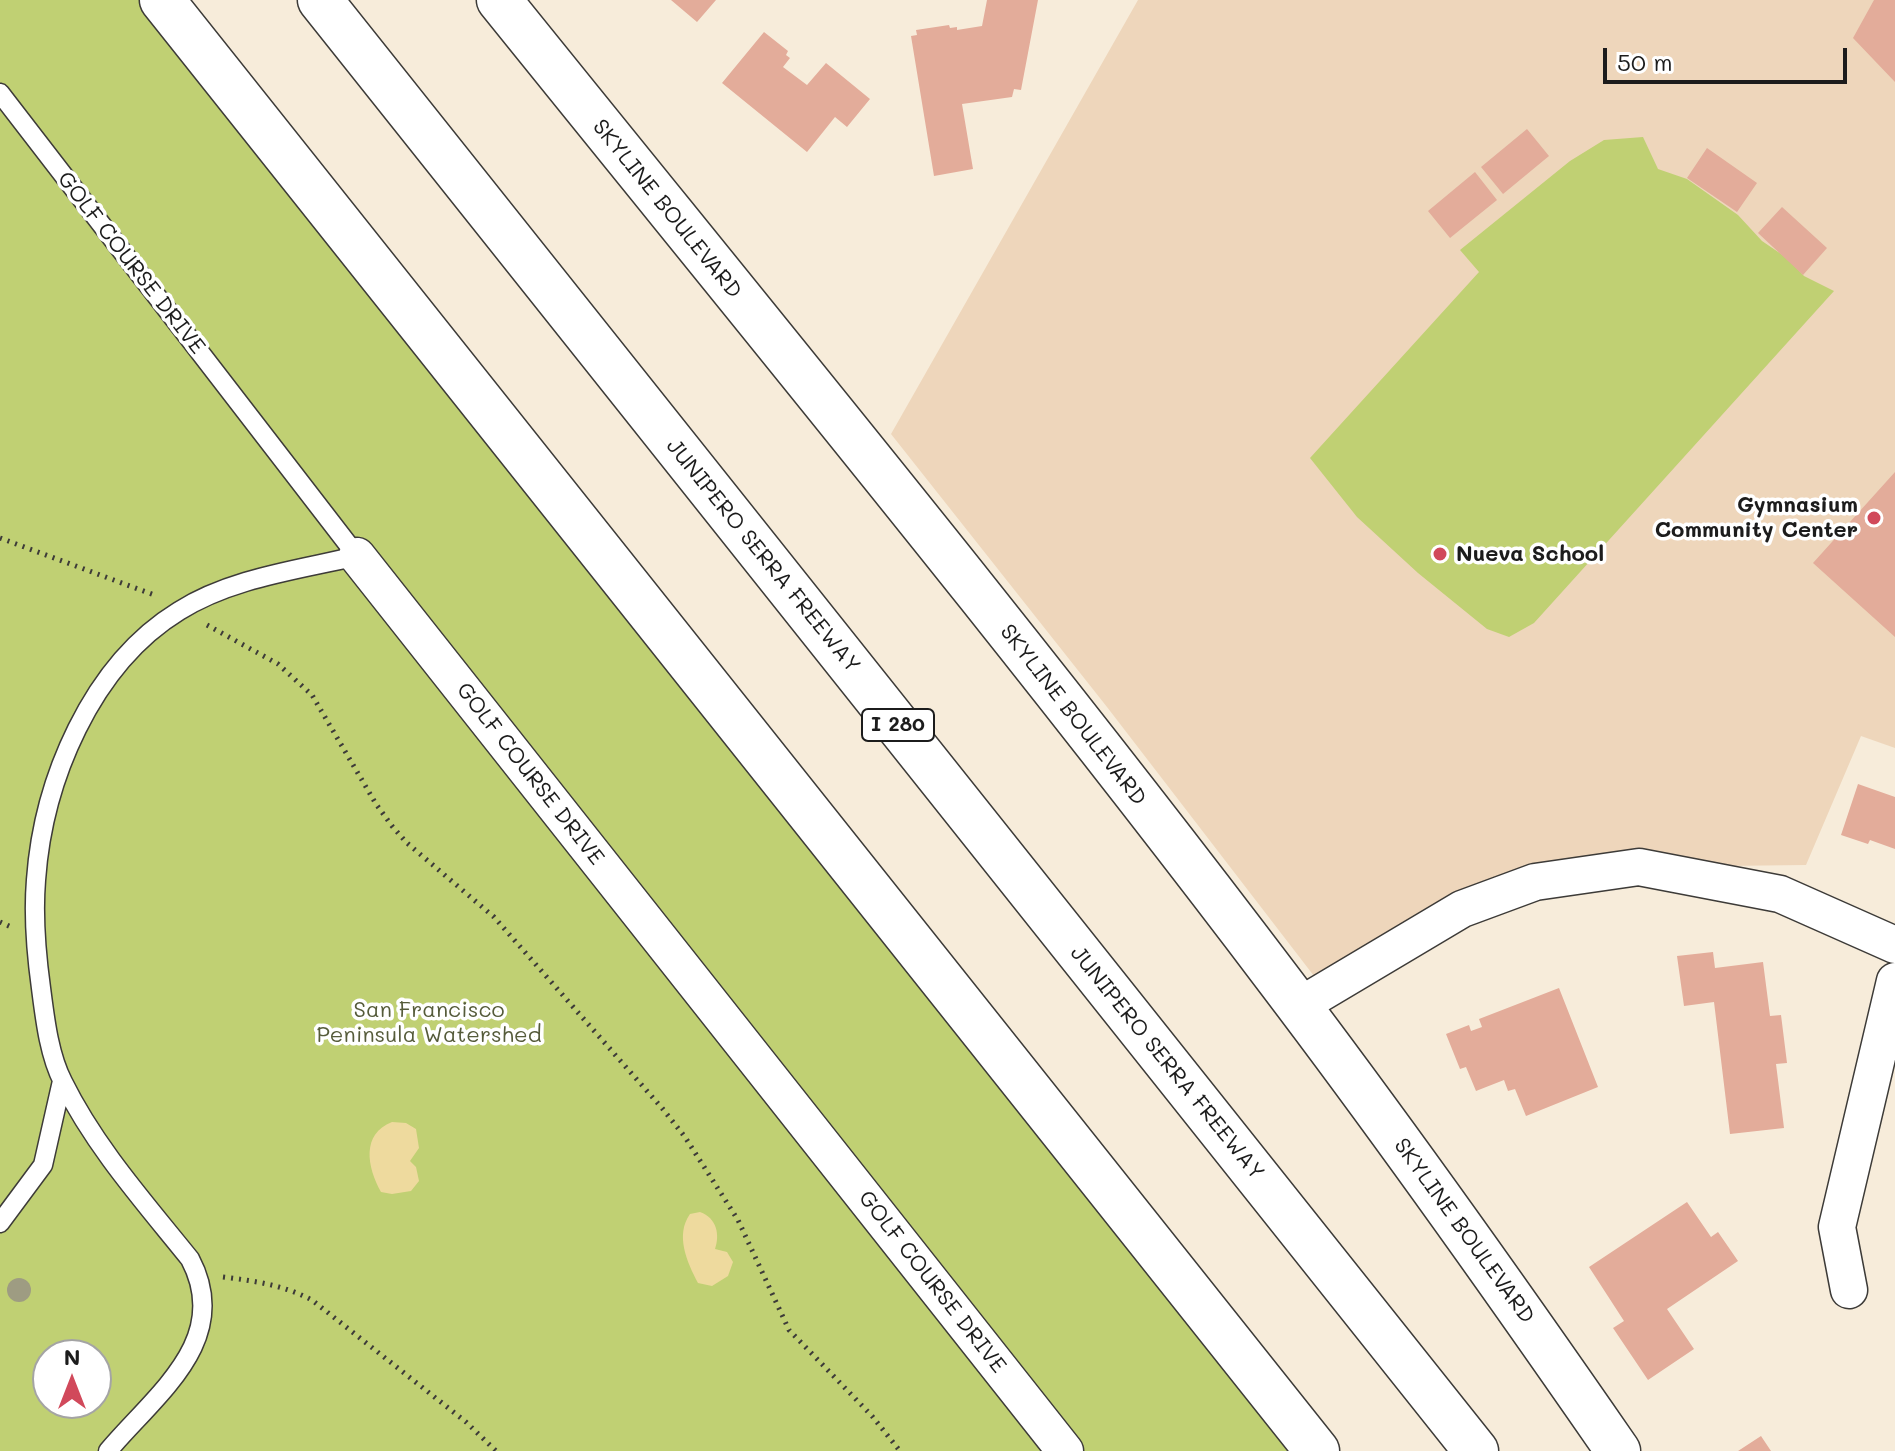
<!DOCTYPE html>
<html>
<head>
<meta charset="utf-8">
<style>
	body { margin:0 }
	#map { position:relative; width:1895px; height:1451px; overflow:hidden; background:#f7ecda; font-family:Mali,sans-serif }
	canvas { display:block }
	.north { position:absolute; left:32px; top:1339px; width:80px; height:80px; box-sizing:border-box; background:#fff; border:2px solid #a4a4a4; border-radius:50%; rotate:0deg; font-size:22px; font-weight:700; line-height:32px; text-align:center; color:#1c1c1c }
	.north::after { content:''; display:block; margin:auto; width:28px; height:36px; background:#d1495b; clip-path:polygon(50% 0,100% 100%,50% 72%,0 100%) }
	.scale { position:absolute; left:1603px; top:48px; width:244px; height:36px; box-sizing:border-box; border:4px solid #1c1c1c; border-top:0; padding-left:10px; font-size:24px; line-height:28px; white-space:nowrap; color:#1c1c1c; -webkit-text-stroke:6px #fff; paint-order:stroke }
</style>
</head>
<body>
<div id="map">
<canvas width="1895" height="1451"></canvas>
<div class="north">N</div>
<div class="scale">50 m</div>
</div>
<script>
const g = document.querySelector('canvas').getContext('2d');
g.lineJoin = 'round';
function paint(path, color) {
  g.fillStyle = color;
  g.fill(path, 'evenodd');
}
function trace(path, color, width, dash) {
  g.strokeStyle = color;
  g.lineWidth = width;
  g.lineCap = dash ? 'butt' : 'round';
  g.setLineDash(dash || []);
  g.stroke(path);
}
function write(font, color, halo, rows, align = 'center') {
  g.font = font + ' Mali,sans-serif';
  g.lineWidth = 7;
  g.setLineDash([]);
  g.textBaseline = 'middle';
  g.strokeStyle = halo;
  g.fillStyle = color;
  for (const [text, x, y, turn = 0] of rows) {
    g.save();
    g.translate(x, y);
    g.rotate((+turn || 0) * Math.PI / 180);
    g.textAlign = isNaN(turn) ? turn : align;
    if (halo) g.strokeText(text, 0, 0);
    g.fillText(text, 0, 0);
    g.restore();
  }
}
paint(new Path2D(`
	M1138,0H1895V748L1861,736L1806,865L1639,867L1535,882L1324,989L1107,707L891,434Z`), '#eed6bb');
paint(new Path2D(`
	M0,0H162L1317,1451H0ZM48,1355H96V1403H48Z
	M1643,137L1658,169L1687,179L1738,215L1762,241L1787,258L1804,276L1834,291L1534,623L1509,637L1487,629L1418,573L1357,517L1310,458L1479,272L1460,250L1570,161L1604,140Z`), '#c0d073');
paint(new Path2D(`
	M392,1122L406,1123L416,1129L419,1148L410,1161L416,1167L419,1181L411,1191L392,1194L381,1192C367,1167 361,1134 392,1122Z
	M700,1212C717,1218 720,1235 715,1249L727,1252L733,1262L728,1276L712,1286L698,1283C687,1262 675,1235 690,1214Z`), '#eeda9e');
paint(new Path2D(`
	M671,0H716L697,22Z
	M987,0H1038L1021,90L1014,89L1012,97L962,104L973,169L934,176L911,36L917,35L916,30L949,25L950,28L957,27V30L982,26Z
	M1874,0H1895V82L1853,38Z
	M764,32L788,51L786,55L790,58L783,67L807,85L826,63L870,99L847,127L835,117L807,152L722,83Z
	M1527,129L1549,156L1503,194L1481,167Z
	M1707,148L1757,183L1737,212L1687,178Z
	M1475,172L1497,200L1450,238L1428,211Z
	M1782,207L1827,248L1803,275L1758,233Z
	M1895,472V637L1813,563Z
	M1858,784L1895,797V849L1870,840L1868,844L1841,835Z
	M1713,952L1715,968L1763,962L1770,1016L1781,1015L1787,1063L1776,1064L1784,1128L1730,1134L1714,1002L1684,1006L1677,956Z
	M1559,988L1598,1087L1526,1116L1515,1089L1508,1091L1504,1080L1476,1091L1466,1067L1460,1069L1446,1034L1469,1025L1471,1031L1482,1027L1479,1019Z
	M1687,1202L1711,1237L1718,1232L1738,1261L1667,1309L1694,1349L1648,1380L1613,1328L1624,1321L1589,1267Z
	M1761,1436L1771,1451H1738Z`), '#e3ac9a');
const service = new Path2D(`
	M0,93L357,556C298,570 231,578 179,611C91,665 43,781 36,880C33,917 36,952 41,988C45,1019 49,1055 63,1082C95,1147 145,1203 190,1259C233,1340 156,1394 108,1451
	M0,1223L43,1165L62,1081`);
const minor = new Path2D(`
	M357,556L1065,1451
	M1299,1006L1462,909L1535,882L1639,867L1780,894L1895,945
	M1849,1290L1837,1227L1895,981`);
const secondary = new Path2D(`
	M499,0C761,325 1027,647 1279,980C1396,1134 1508,1292 1618,1451`);
const motorway = new Path2D(`
	M162,0L1317,1451
	M320,0L1476,1451`);
trace(service, '#3d3b38', 21);
trace(minor, '#3d3b38', 39);
trace(secondary, '#3d3b38', 47);
trace(motorway, '#3d3b38', 47);
trace(new Path2D(`
	M0,538L157,596
	M207,625L278,664L312,695L376,804L392,826L407,843L494,917L662,1108L685,1137L738,1220L789,1330L872,1416L900,1451
	M0,922L11,927
	M223,1277C255,1281 283,1285 312,1300L466,1422L496,1451`), '#3d3b38', 5, [2, 6]);
trace(service, '#fff', 18);
trace(minor, '#fff', 36);
trace(secondary, '#fff', 44);
trace(motorway, '#fff', 44);
g.fillStyle = '#9e9c82';
for (const [x, y] of [
	[19,1290]
]) {
  g.beginPath();
  g.arc(x, y, 12, 0, 2 * Math.PI);
  g.fill();
}
for (const [x, y, r, color] of [
	[1874,518,8,"#d1495b"],
	[1440,554,8,"#d1495b"]
]) {
  const dot = new Path2D();
  dot.arc(x, y, r, 0, 2 * Math.PI);
  g.fillStyle = color;
  g.fill(dot);
  trace(dot, '#fff', 3);
}
for (const [x, y, w] of [
	[898,725,72]
]) {
  const box = new Path2D();
  box.roundRect(x - w / 2, y - 16, w, 32, 6);
  g.fillStyle = '#fff';
  g.fill(box);
  trace(box, '#1c1c1c', 2);
}
write('bold 20px', '#1c1c1c', null, [
	["I 280",898,725]
]);
write('22px', '#1c1c1c', '#fff', [
	["SKYLINE BOULEVARD",667,209,51],
	["GOLF COURSE DRIVE",131,263,52],
	["JUNIPERO SERRA FREEWAY",763,556,51],
	["SKYLINE BOULEVARD",1073,715,52],
	["GOLF COURSE DRIVE",530,774,52],
	["JUNIPERO SERRA FREEWAY",1167,1063,51],
	["SKYLINE BOULEVARD",1464,1231,54],
	["GOLF COURSE DRIVE",932,1282,52]
]);
write('bold 22px', '#1c1c1c', '#fff', [
	["Gymnasium",1858,505],
	["Community Center",1858,530],
	["Nueva School",1456,554,"left"]
], 'right');
write('22px', '#555b3a', '#fff', [
	["San Francisco",429,1010],
	["Peninsula Watershed",429,1035]
]);
</script>
</body>
</html>
